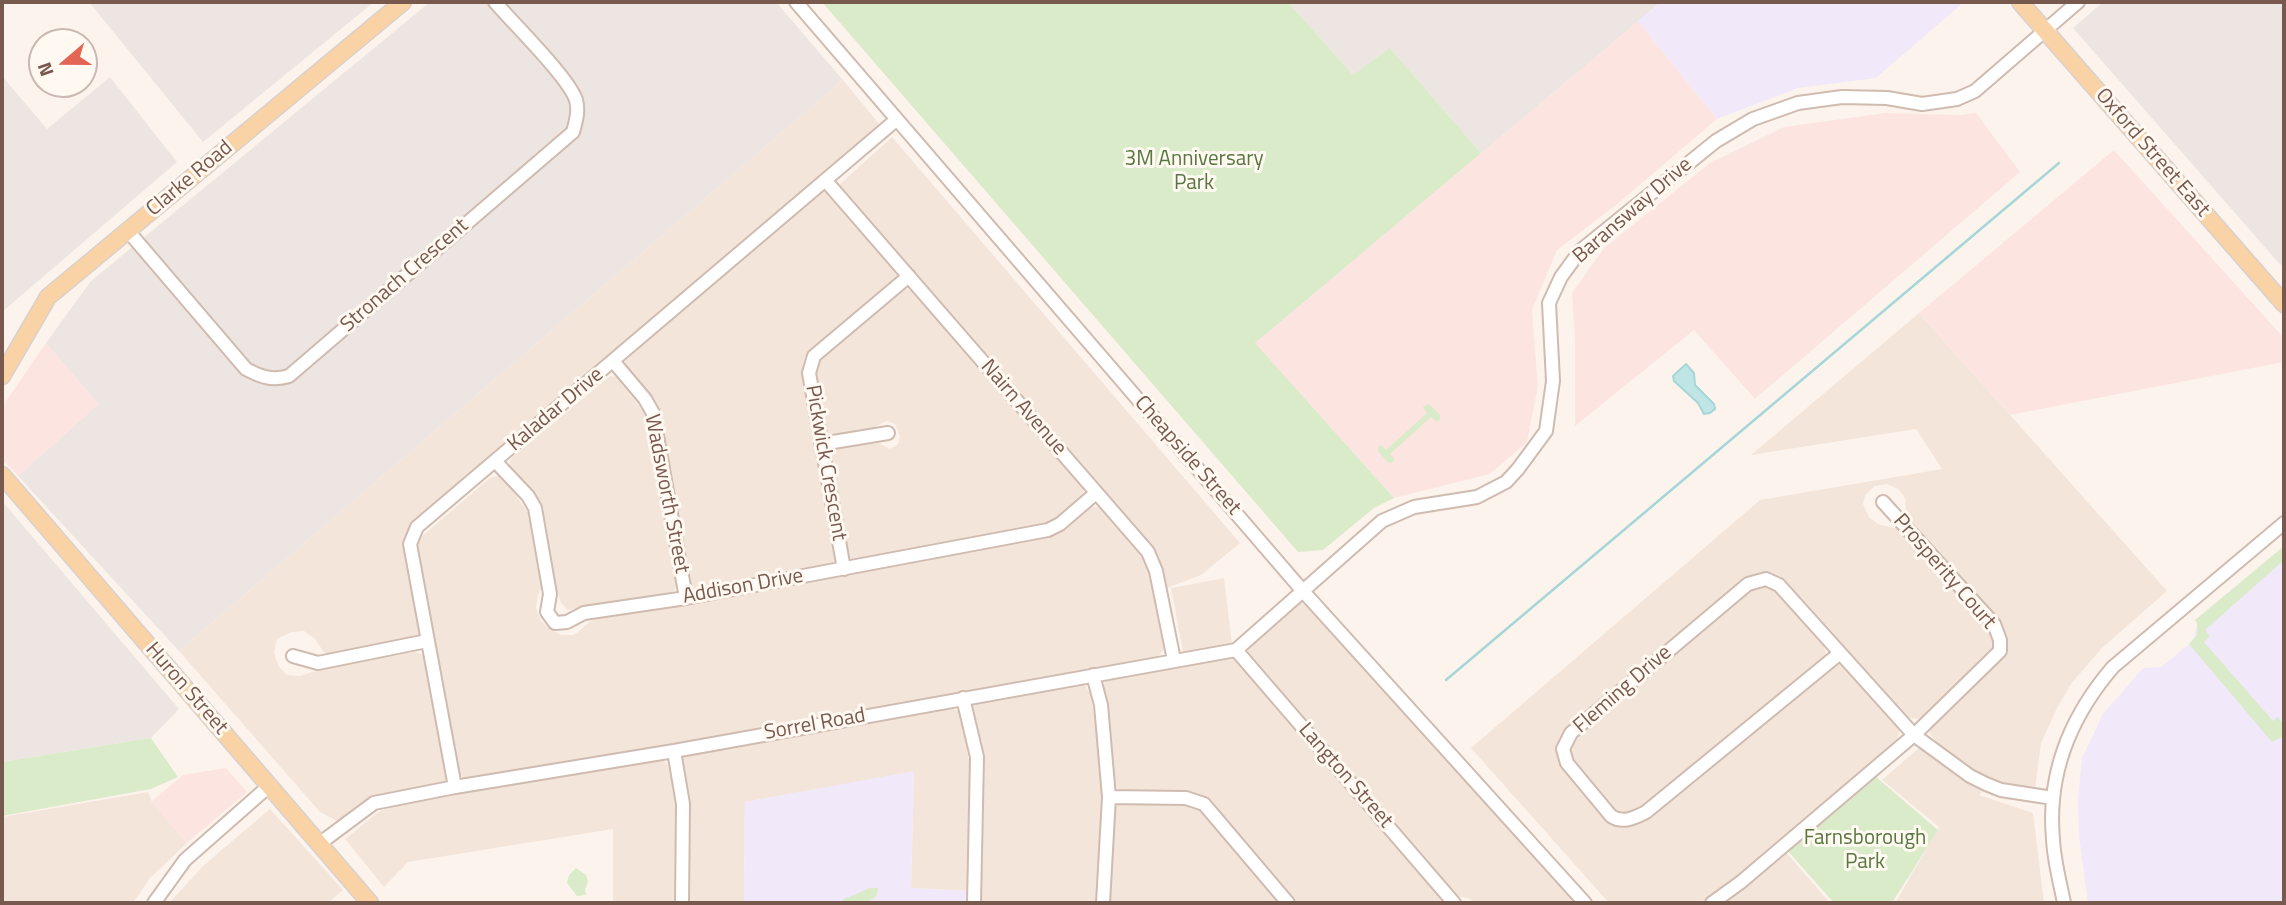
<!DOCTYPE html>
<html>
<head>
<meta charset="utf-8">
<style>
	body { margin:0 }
	#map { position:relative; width:2286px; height:905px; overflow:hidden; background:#fcf4ec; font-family:"Titillium Web",sans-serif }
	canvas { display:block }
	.frame { position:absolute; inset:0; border:4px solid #78594e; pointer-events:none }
	.north { position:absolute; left:28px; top:28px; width:70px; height:70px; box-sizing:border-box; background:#fff9f2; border:2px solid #c9b9b0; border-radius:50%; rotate:250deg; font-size:19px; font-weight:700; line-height:28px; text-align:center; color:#78594e }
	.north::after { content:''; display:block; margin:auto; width:24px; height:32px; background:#e36554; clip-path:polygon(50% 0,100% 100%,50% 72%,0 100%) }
</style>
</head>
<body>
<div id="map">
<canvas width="2286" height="905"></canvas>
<div class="frame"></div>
<div class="north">N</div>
</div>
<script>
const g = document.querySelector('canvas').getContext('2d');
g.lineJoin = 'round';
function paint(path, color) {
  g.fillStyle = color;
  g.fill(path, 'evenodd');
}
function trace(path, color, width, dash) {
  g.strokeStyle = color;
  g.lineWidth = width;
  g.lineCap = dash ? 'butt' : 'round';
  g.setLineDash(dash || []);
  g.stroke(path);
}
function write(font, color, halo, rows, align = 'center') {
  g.font = font + ' "Titillium Web",sans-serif';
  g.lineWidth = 6;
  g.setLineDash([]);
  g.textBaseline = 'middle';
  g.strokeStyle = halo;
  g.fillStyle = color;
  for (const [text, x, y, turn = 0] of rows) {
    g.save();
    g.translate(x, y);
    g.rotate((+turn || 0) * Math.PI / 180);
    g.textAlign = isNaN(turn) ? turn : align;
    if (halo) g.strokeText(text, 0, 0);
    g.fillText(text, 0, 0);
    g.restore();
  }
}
paint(new Path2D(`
	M843,80L880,125L408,532L404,543L421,633L418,638L333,654H327L323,651L315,639L304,631L292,632L277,639L274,653L279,667L287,675L300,676L321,669L416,652L423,655L426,663L447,776L446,780L441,786L339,822L320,812L179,651Z
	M892,137L1240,543L1201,575L1164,589L1159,561L1150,546L839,185Z
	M822,192H829L895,268L897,275L893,282L806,356L803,367L836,560L829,566L698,589L691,588L660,421L625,366L626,360L815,196Z
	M908,289L914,292L1084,489L1082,499L1058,519L1041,527L856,560L848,558L845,548L830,459L832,452L839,448L879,443L890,449L898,444L900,436L895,424L887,421L878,425L872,431L830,438L825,432L814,371L817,364L900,290Z
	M1919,313L2167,591L2101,649L2071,684L2057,708L2041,743L2035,789L2013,787L1989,779L1965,764L1940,745L1930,734L1929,729L1932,724L1998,662L2005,651L2006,639L1998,624L1910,525L1906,513L1905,498L1898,489L1887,484L1875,486L1865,495L1863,504L1869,517L1878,524L1898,529L1908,538L1992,630L1996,640L1995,649L1923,719L1909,718L1783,578L1771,572H1760L1747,577L1565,734L1559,747V759L1566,773L1611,822L1621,825L1633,824L1642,820L1692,785L1832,666L1839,664L1845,667L1900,728L1897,743L1751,866L1700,903H1609L1471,748L1760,500L1942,469L1916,429L1751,455Z
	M610,376L616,377L647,416L677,579L676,588L669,595L568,610L561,603L557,591L540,504L513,474L509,465L511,458Z
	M498,476L505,481L530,515L543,583L538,595L536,608L541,621L550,629L561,635H574L591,621L601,618L1058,533L1068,528L1091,507H1099L1148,564L1164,649L1156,659L466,781L457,770L417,546L420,538L491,477Z
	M1224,578L1232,644L1183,652L1171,588Z
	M1763,585L1774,589L1823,642L1826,654L1822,661L1644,807L1627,813L1615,810L1571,759L1572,742L1751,589Z
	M1301,603L1309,607L1577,903H1475L1468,898L1456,896L1248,652V645L1293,605Z
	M1231,656L1237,660L1448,903H1295L1204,797L1190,791L1128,793L1117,788L1113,782L1111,737L1101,689L1108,676Z
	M1077,684L1085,685L1090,693L1102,757L1098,903H981L984,784L972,716L973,705L981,701Z
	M946,706L959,711L963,724L973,785L969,891L911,888L914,772L745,802L744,903H687L681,771L682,758L688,752Z
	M1921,746L1965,782L1982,792L1979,795L2033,813L2044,903H1895L1939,827L1882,780Z
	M656,758L663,760L668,765L677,806L676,903H613V829L408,862L384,887L345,839L377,813L389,807Z
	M148,792L152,802L187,843L150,878L133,903H2V817Z
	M1124,802L1191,804L1198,809L1279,903H1108L1112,808Z
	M270,809L343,890L328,903H169L204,865Z
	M1785,851L1830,903H1720Z`), '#f4e5da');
paint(new Path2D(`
	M1638,21L1717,119L1616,205L1557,250L1532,310L1538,386L1527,442L1490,474L1394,498L1254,343Z
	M1885,113L1960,115L1976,113L2020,172L1755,399L1694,330L1575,426V341L1572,293L1604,248L1710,163L1784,127Z
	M2114,150L2284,338V362L2010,415L1919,313Z
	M46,343L100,404L18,476L2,459V407Z
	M226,768L247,792L187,843L151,802L183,775Z`), '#fce5e0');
paint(new Path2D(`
	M89,2H374L203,142Z
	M430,2H776L843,80L179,651L18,476L99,404L46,343L91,281Z
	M1288,2H1661L1481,153L1391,49L1353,75Z
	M2103,2H2284V269L2073,28Z
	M2,76L47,129L110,77L177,162L2,312Z
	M2,501L179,709L151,738L2,762Z`), '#ece5e1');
paint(new Path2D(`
	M1661,2H1964L1876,78L1798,88L1717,119L1638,21Z
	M2284,553V903H2088L2079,836L2078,800L2082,758L2103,714L2143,668L2161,667L2193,641L2197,626Z
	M914,771L911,888L969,891V903H744L745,802Z`), '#f1e8f9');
paint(new Path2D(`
	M822,2H1288L1353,75L1390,48L1481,153L1255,343L1394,498L1374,508L1323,550L1298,552Z
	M1429,404L1440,415V419L1436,422L1431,417L1390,454L1395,460L1391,463L1387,462L1378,451V446L1381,445L1386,450L1427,413L1423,407Z
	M2284,546V560L2205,630L2210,636L2204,642L2273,721L2278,717L2284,725V736L2272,742L2189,644L2197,635V623L2195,620Z
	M151,738L178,777L151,789L2,816V762Z
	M1875,776L1938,830L1892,903H1834L1786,849Z
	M576,868L586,875L588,881L585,890L586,895L577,896L567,883L569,875Z
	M870,888H878L877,895L868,903H840L844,899Z`), '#daebc9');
const water = new Path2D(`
	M1686,364L1694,373L1695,385L1714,404L1715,409L1710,413L1704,414L1698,403L1674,381L1673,376Z`);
paint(water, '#bfe5e7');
trace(water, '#a6d6d8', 2);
trace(new Path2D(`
	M1446,680L2059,163`), '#a6d6d8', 2.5);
const minor = new Path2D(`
	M796,2L1302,590L1585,903
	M826,181L1148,552L1156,571L1174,660
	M128,231L246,369C261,377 272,381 289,376L573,132C576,121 579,111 576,100C569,78 512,22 495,2
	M613,361L645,399L653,413L686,598
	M821,444L888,433
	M495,461L528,496L535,508L550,594L547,612L555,623L567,622L584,613L686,598L1048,530L1060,524L1096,493
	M844,569L809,373L814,356L909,276
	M1236,650L1454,903
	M1840,653L1646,812C1634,818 1623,824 1611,816L1567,763L1563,749L1571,733L1748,584L1766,579L1779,585L1914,735L1970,776L1986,784L2001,790L2053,798
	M293,656L318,663L427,641
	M1093,675L1101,705L1109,797L1103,903
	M963,698L977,757L974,903
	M674,751L683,804L682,903
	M455,787L410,544L417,527L896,120
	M1109,797L1186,798L1204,804L1288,903
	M319,844L374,803L455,787L674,751L1236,650L1382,521L1414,507L1477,497L1506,482L1518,469L1546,431L1553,381L1549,303L1561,277L1580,251L1716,141L1753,119L1798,103L1842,97L1887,98L1922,104L1957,99L1975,91L2078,2
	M154,903L185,860L269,786
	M1712,903L1741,882L1914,735L2000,651V640L1994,624L1883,502
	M2064,903C2060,882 2054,861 2053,839C2047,773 2070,717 2113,667L2284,523`);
const major = new Path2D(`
	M2020,2L2284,304
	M2,376L48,297L403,2
	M2,475L370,903`);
trace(minor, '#cfbbb0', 16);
trace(major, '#d9d1cd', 19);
trace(minor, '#fff', 12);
trace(major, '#f9d2a6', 16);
write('21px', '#78594e', '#fff9f2', [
	["Oxford Street East",2152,153,49],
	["Clarke Road",190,179,-40],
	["Baransway Drive",1633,211,-41],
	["Stronach Crescent",405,276,-41],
	["Nairn Avenue",1023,408,49],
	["Kaladar Drive",556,410,-40],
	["Cheapside Street",1187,456,49],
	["Pickwick Crescent",825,463,80],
	["Wadsworth Street",666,494,79],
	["Prosperity Court",1944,572,49],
	["Addison Drive",743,587,-10],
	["Huron Street",186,689,49],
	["Fleming Drive",1623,690,-41],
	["Sorrel Road",815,725,-10],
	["Langton Street",1345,776,49]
]);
write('21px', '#587842', '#fff9f2', [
	["3M Anniversary",1194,160],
	["Park",1194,184],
	["Farnsborough",1865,839],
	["Park",1865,863]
]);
</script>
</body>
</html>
